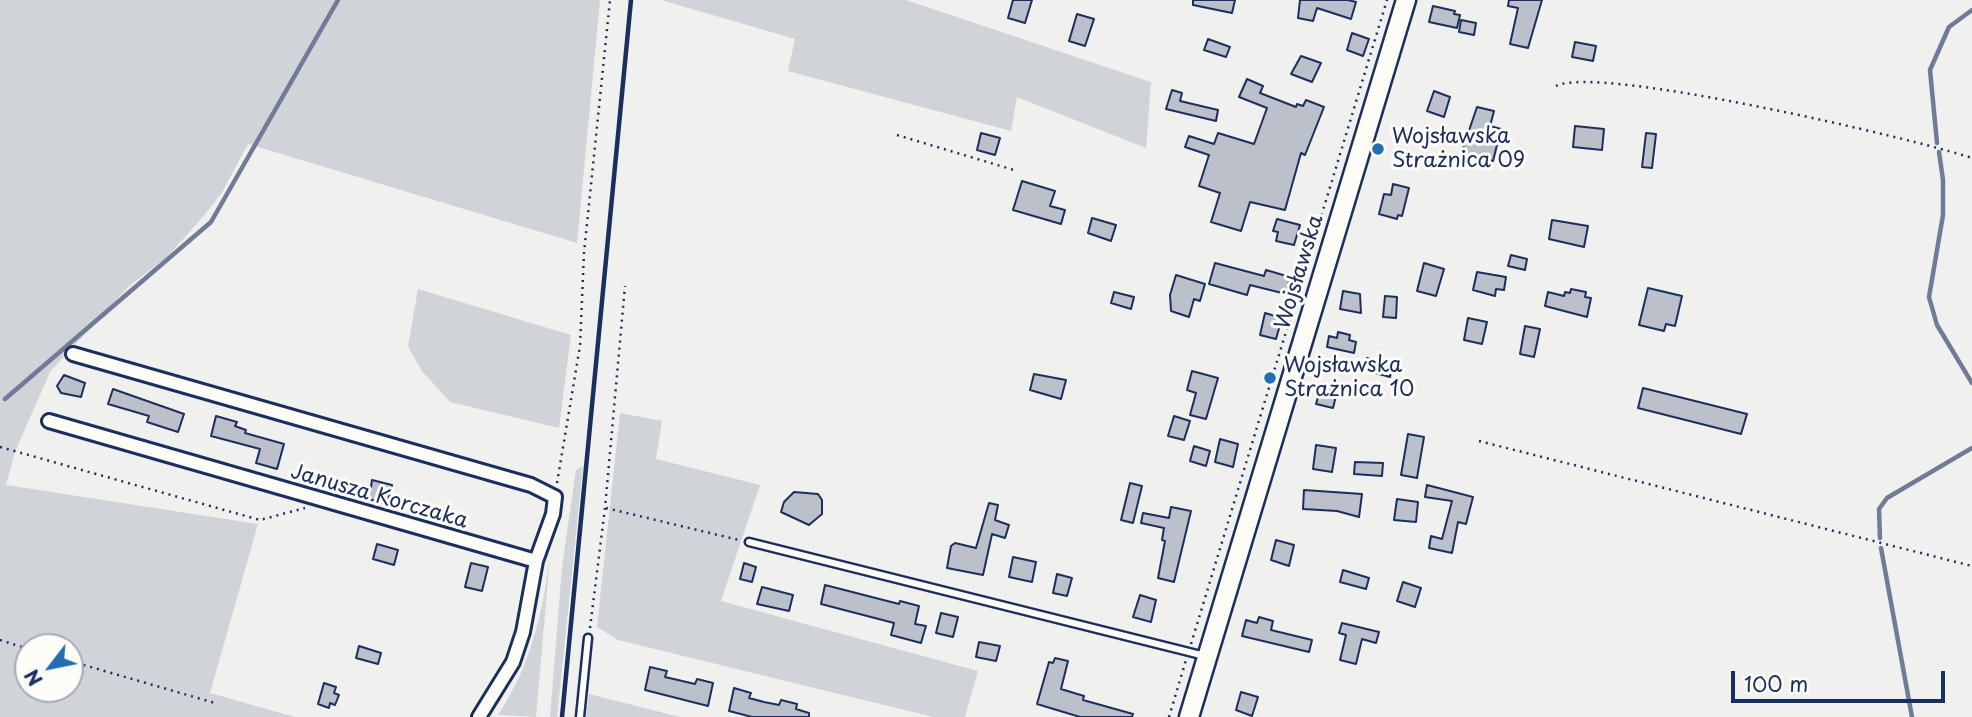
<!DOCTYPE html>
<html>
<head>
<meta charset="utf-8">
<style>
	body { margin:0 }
	#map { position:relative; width:1972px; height:717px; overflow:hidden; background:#f0f0ee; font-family:"Playpen Sans",sans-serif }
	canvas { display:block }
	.north { position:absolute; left:14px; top:633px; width:70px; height:70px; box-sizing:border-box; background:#fdfcf7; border:2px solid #a3aaba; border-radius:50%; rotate:238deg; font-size:19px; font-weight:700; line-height:28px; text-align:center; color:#1b2f5e }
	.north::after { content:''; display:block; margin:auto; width:24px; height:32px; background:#1f6fb2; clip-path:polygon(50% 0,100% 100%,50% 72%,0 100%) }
	.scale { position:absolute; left:1731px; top:671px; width:214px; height:32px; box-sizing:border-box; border:4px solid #1b2f5e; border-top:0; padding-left:9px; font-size:21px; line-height:24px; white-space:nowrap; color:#1b2f5e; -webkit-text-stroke:5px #fdfcf7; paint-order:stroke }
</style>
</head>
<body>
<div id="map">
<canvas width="1972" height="717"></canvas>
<div class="north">N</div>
<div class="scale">100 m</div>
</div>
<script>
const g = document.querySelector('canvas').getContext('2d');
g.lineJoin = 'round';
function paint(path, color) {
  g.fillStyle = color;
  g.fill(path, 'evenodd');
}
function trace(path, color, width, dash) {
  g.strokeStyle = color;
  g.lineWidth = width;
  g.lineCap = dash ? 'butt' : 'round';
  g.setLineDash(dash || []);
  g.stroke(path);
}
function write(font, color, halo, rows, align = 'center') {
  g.font = font + ' "Playpen Sans",sans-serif';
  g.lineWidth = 6;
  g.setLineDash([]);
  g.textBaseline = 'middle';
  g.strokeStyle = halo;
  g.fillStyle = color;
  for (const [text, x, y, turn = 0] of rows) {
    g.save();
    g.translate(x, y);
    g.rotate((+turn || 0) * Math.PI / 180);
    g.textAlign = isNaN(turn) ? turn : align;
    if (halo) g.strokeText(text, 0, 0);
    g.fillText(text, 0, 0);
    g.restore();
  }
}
paint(new Path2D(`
	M0,0H600L577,243L248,144L221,194L201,219L168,256L128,287L50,372L15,452L6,485L258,524L210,693L295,717H0ZM28,647H70V689H28Z
	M661,0H906L1151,82L1146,148L1017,97L1011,131L788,71L795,39Z
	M418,289L571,335L559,428L450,402L421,370L408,346Z
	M620,413L662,421L656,459L760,485L721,601L978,671L965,717H933L618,640L597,627Z
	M583,466L557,717H550L562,567L576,470Z
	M550,557L536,717L498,715C531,665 542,615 550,557Z
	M589,694L672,715L681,717H586Z`), '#d0d3d8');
trace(new Path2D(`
	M1937,143L1930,70L1949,27L1972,10
	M1939,152L1943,180V215L1929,297L1937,325L1972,383
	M5,399L211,222L338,0
	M1880,538L1879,509L1887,498L1972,448
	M1881,548L1912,717`), '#6f7b97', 4.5);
const building = new Path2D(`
	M1013,0H1032L1025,23L1008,18Z
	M1193,0H1235L1232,13L1193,5Z
	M1300,0H1348L1356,2L1351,19L1317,8L1313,21L1298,18Z
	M1509,0H1542L1528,48L1510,44L1518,8L1508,6Z
	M1433,6L1455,11L1454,14L1460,15L1457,28L1429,22Z
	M1077,14L1094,19L1085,46L1069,41Z
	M1461,20L1476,23L1474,35L1459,32Z
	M1352,33L1369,39L1363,56L1347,50Z
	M1208,39L1230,47L1226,57L1204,50Z
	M1575,42L1596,46L1593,61L1572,57Z
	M1301,56L1321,63L1312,82L1291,74Z
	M1247,79L1263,86L1260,93L1296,107L1297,104L1303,106L1306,100L1324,107L1305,155L1301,153L1285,210L1250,202L1241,231L1211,222L1220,193L1199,186L1209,155L1185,147L1189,136L1214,144L1218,133L1254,144L1267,108L1239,97Z
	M1172,90L1182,93L1180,101L1218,110L1216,121L1166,109Z
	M1434,91L1450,97L1444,117L1427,111Z
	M1477,107L1494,111L1490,126L1501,129L1493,161L1461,154Z
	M1575,126L1604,129L1602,150L1573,147Z
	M981,133L1000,138L995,155L977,150Z
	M1646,133L1656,134L1652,168L1642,167Z
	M1022,181L1055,191L1050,206L1065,210L1061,224L1013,210Z
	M1393,184L1409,188L1402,216L1398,215L1397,219L1379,214L1384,194L1391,195Z
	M1092,218L1116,225L1111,241L1088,233Z
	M1277,219L1300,225L1294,245L1276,241L1278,232L1273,231Z
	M1552,220L1588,226L1584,247L1549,239Z
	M1511,255L1527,259L1525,270L1508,266Z
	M1215,263L1264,276L1266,270L1290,277L1286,294L1250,285L1247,295L1209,284Z
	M1424,263L1444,269L1436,296L1417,291Z
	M1477,272L1506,277L1504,290L1496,289L1495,296L1473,290Z
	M1176,275L1205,284L1200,301L1194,299L1189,317L1171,311L1170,295Z
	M1648,288L1682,296L1675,326L1666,324L1664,331L1639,325Z
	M1571,289L1586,292L1585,297L1591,298L1587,317L1545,306L1548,292L1564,296L1565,292L1570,293Z
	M1343,291L1360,294L1361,313L1340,309Z
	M1114,292L1134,297L1131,309L1111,303Z
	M1385,296L1397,297L1396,318L1383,317Z
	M1265,313L1282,318L1276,339L1260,335Z
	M1468,318L1487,322L1482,344L1464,340Z
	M1525,326L1540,329L1534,357L1520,354Z
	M1338,332L1350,335L1349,340L1356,342L1354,353L1327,347L1329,336L1337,338Z
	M1367,358L1393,365L1390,377L1364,370Z
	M1192,371L1218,378L1206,419L1190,415L1196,393L1187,390Z
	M1034,374L1066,380L1061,399L1030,390Z
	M64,375L85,383L81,397L61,393L57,386Z
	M1322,383L1338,388L1333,408L1316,404Z
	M1643,388L1747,414L1741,434L1638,408Z
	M113,389L184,414L178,432L147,422L149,416L108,404Z
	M216,416L237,422L235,426L246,430L245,433L284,444L277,469L256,463L260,449L211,436Z
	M1174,416L1190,421L1184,440L1168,436Z
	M1408,434L1424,437L1417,478L1401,475Z
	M1220,439L1238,444L1233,467L1215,462Z
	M1316,445L1336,448L1332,472L1313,469Z
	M1194,446L1210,451L1206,466L1190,461Z
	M1355,462L1383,463L1382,476L1354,474Z
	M372,480L392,485L387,504L361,497L364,486L371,487Z
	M1130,483L1142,486L1133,523L1121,520Z
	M1427,485L1473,497L1466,524L1458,522L1452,553L1429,548L1431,536L1442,539L1452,501L1425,497Z
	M1304,490L1362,494L1359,517L1337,511L1303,509Z
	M794,492L818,494L822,500V514L809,525L781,512L784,502Z
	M1397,499L1418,502L1416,522L1394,520Z
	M989,503L998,505L995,520L1009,525L1005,538L992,534L983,575L947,568L951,546L955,543L976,548Z
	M1171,507L1191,511L1174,582L1158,578L1165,541L1162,540L1164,528L1141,523L1143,513L1169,518Z
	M1276,540L1294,545L1289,566L1271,560Z
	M377,544L398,550L394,565L373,559Z
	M1013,557L1036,562L1032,582L1009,577Z
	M471,563L488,567L482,591L465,587Z
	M744,563L756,567L752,582L740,579Z
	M1343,570L1369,578L1366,589L1340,582Z
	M1057,574L1072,578L1067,596L1053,593Z
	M1403,582L1421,588L1415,607L1397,601Z
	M825,585L899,604L900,601L919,606L915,624L926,626L921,643L891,635L894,623L821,604Z
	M762,587L793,595L789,611L757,604Z
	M1140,595L1156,600L1151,622L1133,617Z
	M941,613L958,617L953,637L936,633Z
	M1259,617L1273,621L1271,630L1312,640L1309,652L1242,636L1246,620L1257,623Z
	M1342,623L1379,632L1376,643L1362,639L1356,664L1340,660L1346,635L1339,633Z
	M979,642L1000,646L996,661L976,657Z
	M359,646L381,653L378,664L356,658Z
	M1055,658L1068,661L1061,689L1084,696L1083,700L1133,714L1132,717H1080L1037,704L1049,662L1053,663Z
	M650,667L667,671L665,677L695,684L697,679L713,683L708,706L645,690Z
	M324,683L336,687L334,693L339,695L335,705L330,703L329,708L318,704Z
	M734,688L751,693L749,698L764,702L779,705L781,700L797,704L796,709L809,713V717H752L729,711Z
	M1241,692L1258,697L1252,716L1236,710Z`);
paint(building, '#bbc0ca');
trace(building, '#1b2f5e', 2);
const lane = new Path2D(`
	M749,542L1205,656
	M580,717L588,638`);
const street = new Path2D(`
	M73,354L531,485L555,497L553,514L536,561L523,632L513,662L479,717
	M49,421L536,561`);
const secondary = new Path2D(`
	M1189,717L1406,0`);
trace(lane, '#1b2f5e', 11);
trace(street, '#1b2f5e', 18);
trace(secondary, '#1b2f5e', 23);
trace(new Path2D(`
	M1556,86C1598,64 1915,139 1972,158
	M897,135L1014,170
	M1479,441L1972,566
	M0,447L260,520L305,508
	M557,483L580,346L584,253L610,0
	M606,508L739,540
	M590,628L605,508L625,286
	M0,640L28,649
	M1191,644L1387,0
	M70,661L215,703
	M1169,717L1186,660`), '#1b2f5e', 2.5, [2, 5]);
trace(lane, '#fdfcf7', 6);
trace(street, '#fdfcf7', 12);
trace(secondary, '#fdfcf7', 18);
trace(new Path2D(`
	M562,717L631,0`), '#1b2f5e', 4.5);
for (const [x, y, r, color] of [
	[1378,149,7,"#1f6fb2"],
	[1270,378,7,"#1f6fb2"]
]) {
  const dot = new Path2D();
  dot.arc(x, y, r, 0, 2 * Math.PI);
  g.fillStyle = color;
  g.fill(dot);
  trace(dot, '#fdfcf7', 2.5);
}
write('21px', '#1b2f5e', '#fdfcf7', [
	["Wojsławska",1392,137],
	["Strażnica 09",1392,161],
	["Wojsławska",1284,366],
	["Strażnica 10",1284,390]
], 'left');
write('21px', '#1b2f5e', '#fdfcf7', [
	["Wojsławska",1300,272,-73],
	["Janusza Korczaka",379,497,16]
]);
</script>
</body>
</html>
